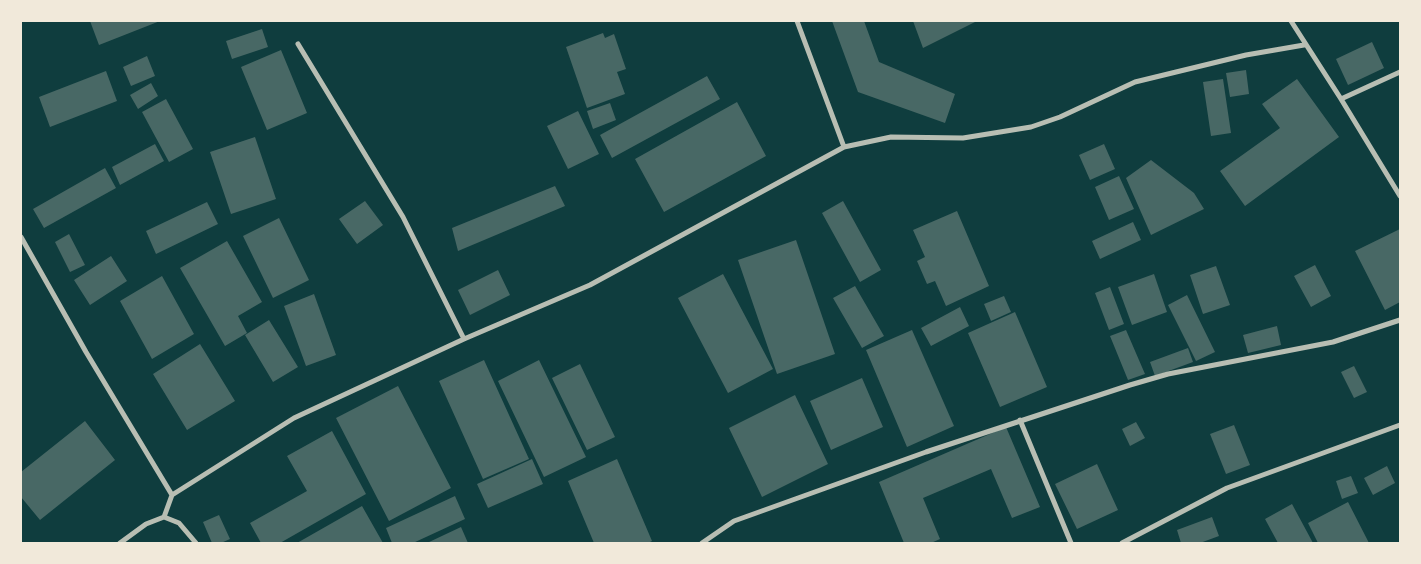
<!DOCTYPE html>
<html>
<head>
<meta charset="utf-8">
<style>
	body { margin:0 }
	#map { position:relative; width:1421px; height:564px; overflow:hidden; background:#0f3d3e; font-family:"Alegreya Sans",sans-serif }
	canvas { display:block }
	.frame { position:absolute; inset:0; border:22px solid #f1e9da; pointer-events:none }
</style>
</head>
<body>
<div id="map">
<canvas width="1421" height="564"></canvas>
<div class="frame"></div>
</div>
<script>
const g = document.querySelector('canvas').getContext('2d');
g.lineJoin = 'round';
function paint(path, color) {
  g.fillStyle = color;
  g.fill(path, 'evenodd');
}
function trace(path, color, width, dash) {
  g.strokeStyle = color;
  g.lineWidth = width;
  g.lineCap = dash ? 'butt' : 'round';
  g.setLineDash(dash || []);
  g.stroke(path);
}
paint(new Path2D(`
	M90,21H160L99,45Z
	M832,21H864L879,62L955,94L945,123L858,92Z
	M913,21H977L923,48Z
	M262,29L268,47L232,59L226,41Z
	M603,33L605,38L614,34L626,69L617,72L625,94L587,108L566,47Z
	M1372,42L1384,68L1348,85L1336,59Z
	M281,50L307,113L267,130L241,67Z
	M147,56L155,76L131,86L123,67Z
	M1246,70L1249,94L1230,97L1226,73Z
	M106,71L117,101L50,127L39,97Z
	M707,76L720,99L612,158L600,135Z
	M1223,79L1231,133L1211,136L1203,82Z
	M1297,79L1339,137L1245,206L1220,171L1280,128L1262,104Z
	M151,83L158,96L138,109L130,95Z
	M166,99L193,149L169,162L142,112Z
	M737,102L766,156L664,212L635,159Z
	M610,103L616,120L593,129L587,111Z
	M578,111L599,154L568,169L547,126Z
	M255,137L276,199L231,214L210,152Z
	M155,144L164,161L120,185L112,167Z
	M1104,144L1115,169L1090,180L1079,155Z
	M1151,160L1194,193L1204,209L1151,235L1126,178Z
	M105,168L116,188L44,228L33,209Z
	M1119,176L1134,209L1109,220L1095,187Z
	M555,186L565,206L458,251L452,228Z
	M365,201L383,225L357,244L339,219Z
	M843,201L881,270L860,282L822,213Z
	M207,202L218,224L156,254L146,231Z
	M957,211L989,286L946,306L935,281L927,284L917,261L925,257L913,230Z
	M279,218L309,280L273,298L243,236Z
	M1133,222L1141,240L1100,259L1092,241Z
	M1400,229V302L1385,310L1355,251Z
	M69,234L85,265L70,272L55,242Z
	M796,240L835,354L777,374L738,260Z
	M227,241L262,302L238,316L247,333L225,346L180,268Z
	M111,256L127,281L90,305L74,280Z
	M1315,265L1331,296L1311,307L1294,276Z
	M1216,266L1230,305L1203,314L1190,275Z
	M498,270L510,295L470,315L458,290Z
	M723,274L773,369L728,393L678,298Z
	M1154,274L1167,312L1132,325L1118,287Z
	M162,276L194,334L152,359L120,301Z
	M855,286L884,336L862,348L833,298Z
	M1110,287L1124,324L1109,330L1095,293Z
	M314,294L336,355L306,366L284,306Z
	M1187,295L1215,352L1196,361L1168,305Z
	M1004,296L1011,312L991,321L984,304Z
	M960,307L969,326L931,346L921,328Z
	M1015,312L1047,387L1000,407L968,333Z
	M269,320L298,367L273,382L245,335Z
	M1277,326L1281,345L1248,353L1243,335Z
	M912,330L954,426L907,447L866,350Z
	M1126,330L1145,374L1128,380L1110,336Z
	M200,344L235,401L187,430L153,374Z
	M1188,348L1193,362L1155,376L1150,362Z
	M484,360L529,459L483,479L439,381Z
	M539,360L586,457L544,477L498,381Z
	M580,364L615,437L587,450L552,378Z
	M1354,366L1367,392L1354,398L1341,372Z
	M862,378L883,427L831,450L810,401Z
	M398,386L451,488L389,521L336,418Z
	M795,395L828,464L762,497L729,428Z
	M85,421L115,460L40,520L21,497V472Z
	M1136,422L1145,438L1130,446L1122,429Z
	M1234,425L1250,465L1226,474L1210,434Z
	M1006,427L1040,507L1012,518L991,469L923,498L940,539L931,543H904L879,482Z
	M332,431L366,494L280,543H261L250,523L307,491L287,456Z
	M532,459L543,484L488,508L477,484Z
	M617,459L652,541L648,543H594L568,481Z
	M1097,464L1118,510L1077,529L1055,484Z
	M1387,466L1395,483L1373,495L1364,478Z
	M1351,476L1358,493L1342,499L1336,481Z
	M455,496L465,519L413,543H392L386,528Z
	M1348,502L1369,543H1318L1308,523Z
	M1292,504L1313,543H1278L1265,519Z
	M362,506L383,543H297Z
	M219,515L230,539L221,543H212L203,522Z
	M1212,517L1219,536L1200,543H1181L1177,530Z
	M461,527L468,543H427Z`), '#486865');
trace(new Path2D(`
	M797,21L844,147
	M1291,21L1341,99L1400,196
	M298,44L403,217L464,339
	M1341,99L1400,72
	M21,237L86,352L172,495
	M1020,420L1071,543
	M164,517L172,495L294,418L464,339L590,285L844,147L891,137L963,138L1031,127L1060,117L1135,82L1246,55L1304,45
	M164,517L179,523L196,543
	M120,543L146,524L164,517
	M702,543L734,521L926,452L1130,385L1168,374L1333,342L1400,320
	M1122,543L1227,488L1400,425`), '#b8beb3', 5);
</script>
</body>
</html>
